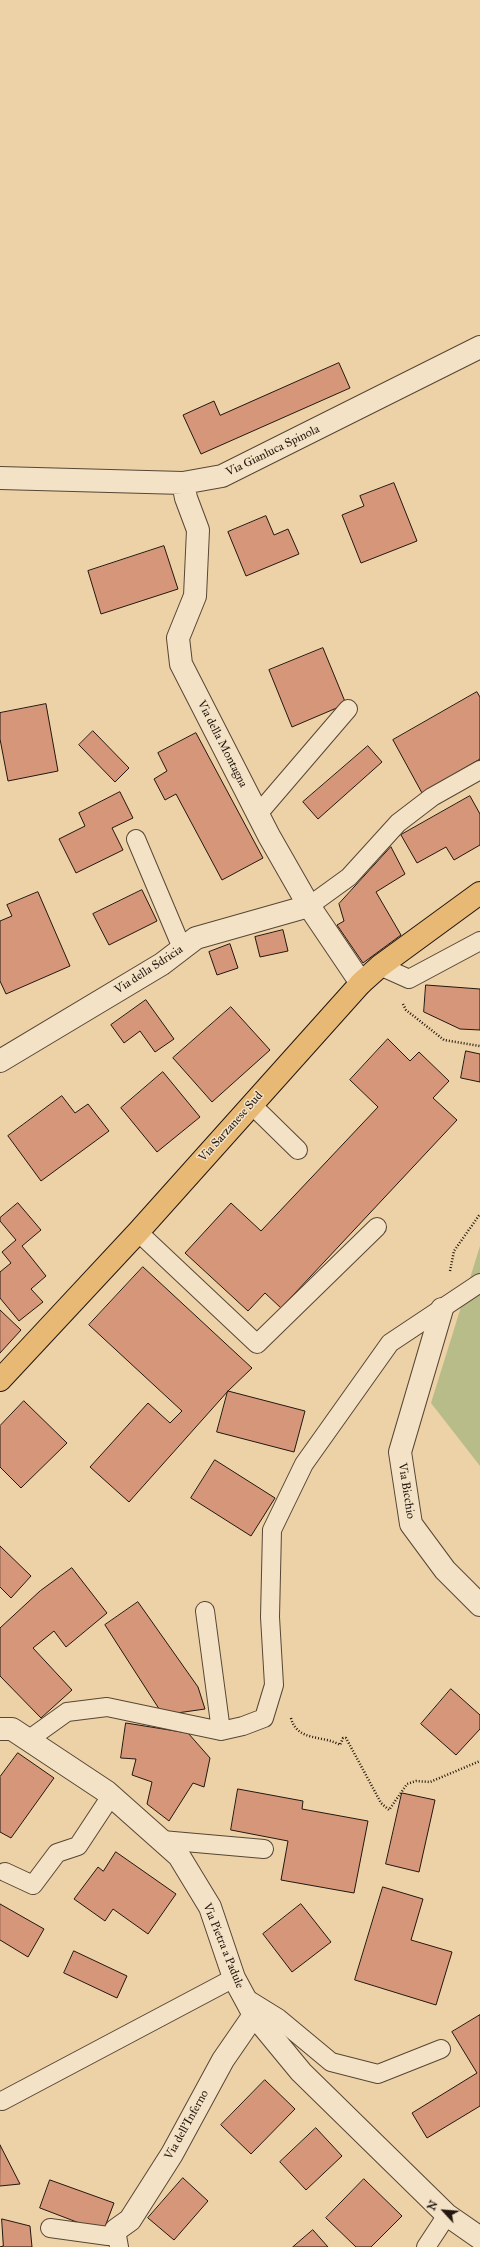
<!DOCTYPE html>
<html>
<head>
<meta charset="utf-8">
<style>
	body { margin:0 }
	#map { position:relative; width:480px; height:2247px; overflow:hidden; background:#eed2a7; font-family:"IM FELL Great Primer",serif }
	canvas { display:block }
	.north { position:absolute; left:424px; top:2191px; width:40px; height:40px; -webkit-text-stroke:3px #f4e2c6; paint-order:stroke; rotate:296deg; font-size:11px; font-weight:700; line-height:16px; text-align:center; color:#23170f }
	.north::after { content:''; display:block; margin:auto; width:14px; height:18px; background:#23170f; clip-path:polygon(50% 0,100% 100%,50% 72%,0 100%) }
</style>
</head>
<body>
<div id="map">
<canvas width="480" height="2247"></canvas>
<div class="north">N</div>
</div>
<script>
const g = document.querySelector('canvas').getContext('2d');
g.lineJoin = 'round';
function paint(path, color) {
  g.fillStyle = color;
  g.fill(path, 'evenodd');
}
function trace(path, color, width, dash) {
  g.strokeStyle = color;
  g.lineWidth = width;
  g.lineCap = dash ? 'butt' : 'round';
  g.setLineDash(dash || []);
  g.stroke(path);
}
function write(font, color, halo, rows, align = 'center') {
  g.font = font + ' "IM FELL Great Primer",serif';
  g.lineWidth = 3;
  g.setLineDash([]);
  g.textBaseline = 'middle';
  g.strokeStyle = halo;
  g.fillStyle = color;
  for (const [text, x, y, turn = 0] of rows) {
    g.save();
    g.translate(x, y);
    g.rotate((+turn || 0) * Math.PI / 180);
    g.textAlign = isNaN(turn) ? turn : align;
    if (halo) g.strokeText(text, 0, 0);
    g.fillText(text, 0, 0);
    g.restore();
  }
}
paint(new Path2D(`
	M480,1246V1466L431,1403Z`), '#b8bc88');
const building = new Path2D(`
	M339,363L350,388L201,454L183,415L214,401L220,415Z
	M394,483L417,541L361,563L342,515L364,506L360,496Z
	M266,516L274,535L288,529L299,554L246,576L228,532Z
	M164,546L178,589L101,614L88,571Z
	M323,648L346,704L292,727L269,670Z
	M477,692L480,697V759L422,793L393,740Z
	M46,704L58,771L8,781L0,739V713Z
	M93,731L129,768L115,782L79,745Z
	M196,733L263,858L222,880L176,794L165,800L154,779L167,771L158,753Z
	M368,746L382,762L318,819L303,802Z
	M120,792L133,818L112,828L123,850L76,873L59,839L85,826L79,813Z
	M470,796L480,814V845L454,860L446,847L417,863L401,835Z
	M391,847L405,874L376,892L401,935L363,963L337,925L344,921L339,904Z
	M142,890L157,921L109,945L93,914Z
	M38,892L70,966L6,994L0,981V921L12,916L7,905Z
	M283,930L288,951L260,957L255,937Z
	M230,944L238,968L217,975L209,952Z
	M426,985L480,989V1030L460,1029L424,1012Z
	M146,1000L174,1039L155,1052L140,1031L124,1043L111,1025Z
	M231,1007L270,1050L212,1102L173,1058Z
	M388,1039L410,1061L419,1052L449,1081L433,1098L457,1120L281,1308L265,1293L248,1311L185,1253L231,1203L261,1231L378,1107L350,1080Z
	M466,1051L480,1054V1082L461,1078Z
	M163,1072L200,1117L157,1152L121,1108Z
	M62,1096L75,1113L88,1104L109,1131L41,1181L8,1136Z
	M18,1203L41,1230L22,1246L46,1276L31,1289L43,1302L19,1321L0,1298V1272L11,1263L2,1252L16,1240L0,1221V1218Z
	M143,1267L252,1368L228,1391L129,1502L90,1467L148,1403L170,1423L182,1411L89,1325Z
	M0,1310L21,1330L0,1353Z
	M228,1391L305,1411L294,1452L217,1432Z
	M24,1401L67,1443L21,1488L0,1467V1426Z
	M215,1460L275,1498L251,1536L191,1498Z
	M0,1546L31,1576L11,1598L0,1587Z
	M72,1568L107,1613L66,1647L54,1631L33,1648L72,1690L41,1718L0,1676V1628L40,1591Z
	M138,1602L198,1687L205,1709L163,1715L105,1625Z
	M451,1689L480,1715V1729L456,1755L421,1724Z
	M126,1723L188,1733L210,1758L204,1787L193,1783L169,1821L147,1804L152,1782L132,1775L136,1759L121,1758Z
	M18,1753L54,1778L11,1838L0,1832V1777Z
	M238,1789L303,1801L302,1809L368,1821L354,1893L281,1880L288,1841L231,1830Z
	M402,1793L435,1800L419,1872L386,1864Z
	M116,1852L176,1894L148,1934L113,1909L105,1921L74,1899L98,1867L103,1871Z
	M383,1887L423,1899L411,1940L452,1952L436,2005L355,1980Z
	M0,1904L44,1929L28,1957L0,1940Z
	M301,1904L331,1942L292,1972L263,1934Z
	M74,1951L127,1976L117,1998L64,1973Z
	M480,2015V2106L427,2138L412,2113L477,2073L452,2032Z
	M265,2080L295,2109L251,2154L221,2125Z
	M316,2128L342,2156L306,2190L280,2162Z
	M0,2145L20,2184L0,2186Z
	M183,2178L208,2201L174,2240L148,2218Z
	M364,2179L402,2216L371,2247H356L326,2218Z
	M50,2180L114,2203L103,2232L40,2208Z
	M2,2219L30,2226L32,2247H0L3,2246Z
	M313,2230L328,2247H293Z`);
paint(building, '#d6967a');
trace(building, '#23170f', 1);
const lane = new Path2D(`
	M258,814L348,709
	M136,839L182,948
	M309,906L349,877L398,823L432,797L480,770
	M380,966L409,979L480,941
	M251,1104L298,1150
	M138,1232L257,1344L377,1227
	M221,1731L243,1726L264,1718L274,1685L270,1617L272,1530L304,1464L390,1343L480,1283
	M28,1740L67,1712L107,1707L221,1731L205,1611
	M162,1840L264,1849
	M5,1872L33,1885L57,1853L78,1846L111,1796
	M244,1997L278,2018L331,2062L378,2074L441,2049
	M2,2101L234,1978
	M50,2228L108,2236L116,2230L119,2247
	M426,2247L447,2215`);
const street = new Path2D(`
	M0,478L183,483L222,476L480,347
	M183,483L186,498L198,530L195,596L178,638L181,664L269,836L309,906L361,983
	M0,1061L162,964L196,938L309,906
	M442,1309L400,1452L411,1524L445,1570L480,1605
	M0,1729H12L107,1792L179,1856L210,1907L234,1978L254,2015L301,2072L447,2215L480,2238
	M116,2230L130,2220L172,2154L223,2060L254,2015`);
const primary = new Path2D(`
	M0,1380L138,1232L361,983L380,966L480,893`);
trace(lane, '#564635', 20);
trace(street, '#564635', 24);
trace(primary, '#23170f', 24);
trace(new Path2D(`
	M403,1004L406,1010L444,1040L480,1046
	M450,1271L454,1251L480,1214
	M291,1718C297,1742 324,1735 340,1745L343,1738H346L381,1803L389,1810L407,1784L416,1781L430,1782L480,1761`), '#23170f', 2.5, [1, 2]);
trace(lane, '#f4e2c6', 18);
trace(street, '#f4e2c6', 22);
trace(primary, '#e7b974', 22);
write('12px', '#23170f', '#f4e2c6', [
	["Via Gianluca Spinola",273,451,-26],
	["Via della Montagna",222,744,63],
	["Via della Sdricia",149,970,-33],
	["Via Sarzanese Sud",231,1127,-48],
	["Via Bicchio",406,1491,81],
	["Via Pietra a Padule",223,1946,68],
	["Via dell'Inferno",187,2125,-61]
]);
</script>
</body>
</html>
